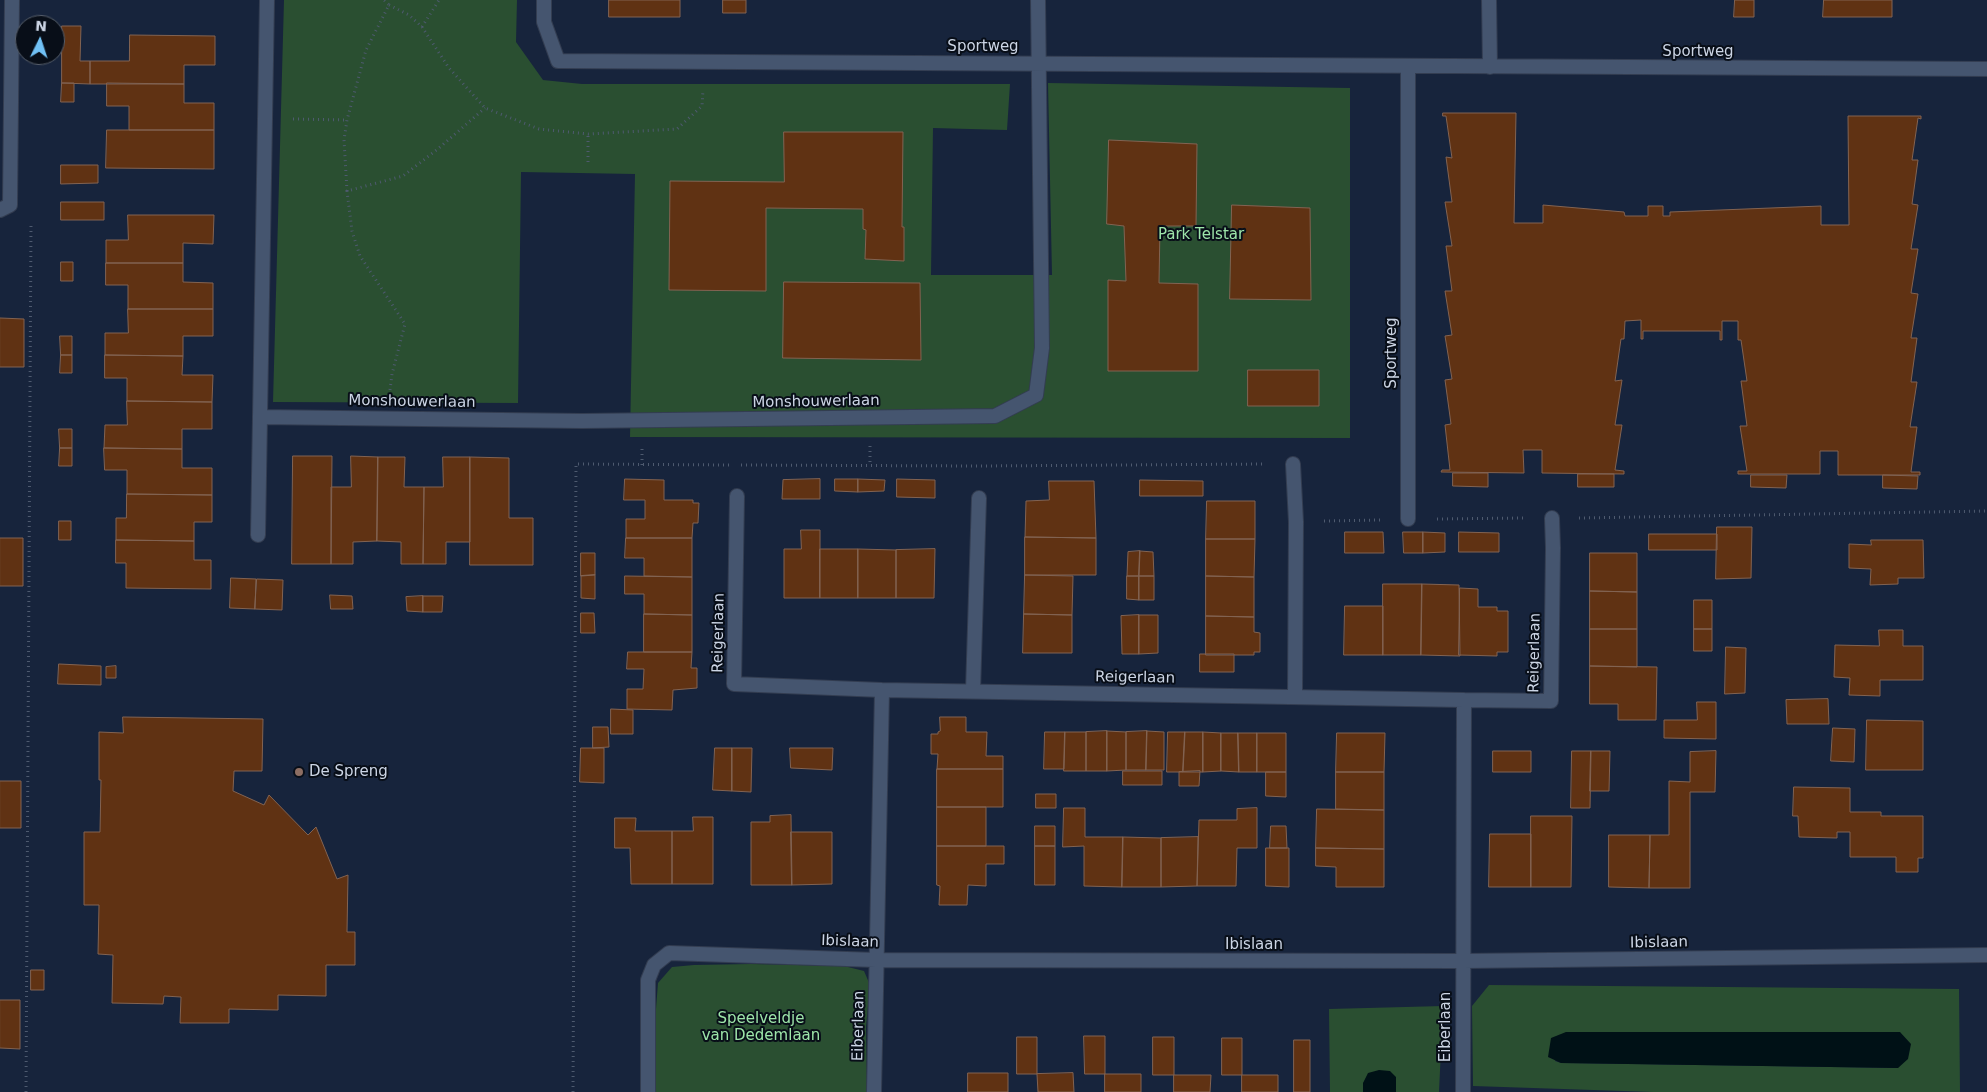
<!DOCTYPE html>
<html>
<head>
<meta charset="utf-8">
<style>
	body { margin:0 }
	#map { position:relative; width:1987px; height:1092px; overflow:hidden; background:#17243c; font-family:"DejaVu Sans",sans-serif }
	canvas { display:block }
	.north { position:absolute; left:15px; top:15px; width:50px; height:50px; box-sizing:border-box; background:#080e18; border:1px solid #565e6a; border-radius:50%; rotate:4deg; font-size:14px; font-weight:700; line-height:20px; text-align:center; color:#ccd5e5 }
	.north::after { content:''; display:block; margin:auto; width:18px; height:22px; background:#71c1f5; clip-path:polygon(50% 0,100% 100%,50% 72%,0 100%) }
</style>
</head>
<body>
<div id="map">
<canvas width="1987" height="1092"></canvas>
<div class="north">N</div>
</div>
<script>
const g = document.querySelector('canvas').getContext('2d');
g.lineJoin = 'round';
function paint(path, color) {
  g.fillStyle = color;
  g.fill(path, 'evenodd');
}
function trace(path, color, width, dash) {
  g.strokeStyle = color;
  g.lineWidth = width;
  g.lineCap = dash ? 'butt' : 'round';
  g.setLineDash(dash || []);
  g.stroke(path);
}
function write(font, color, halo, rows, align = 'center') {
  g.font = font + ' "DejaVu Sans",sans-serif';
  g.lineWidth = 4;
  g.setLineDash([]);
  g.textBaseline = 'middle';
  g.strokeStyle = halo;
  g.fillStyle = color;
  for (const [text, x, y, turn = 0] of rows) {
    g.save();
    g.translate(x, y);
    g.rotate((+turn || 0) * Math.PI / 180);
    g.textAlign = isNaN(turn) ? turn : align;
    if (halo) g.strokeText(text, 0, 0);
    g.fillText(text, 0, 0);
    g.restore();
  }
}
paint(new Path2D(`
	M284,0H517L516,42L543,80L582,84H1010L1007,130L933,128L931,275H1052L1048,83L1350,88V438L630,437L635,174L521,172L518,403L273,402Z
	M751,964L844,966L864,971L870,985L866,1027L867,1092H652L654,1034L658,983L672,967L694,965Z
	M1489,985L1959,989L1960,1092H1653L1473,1086L1472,1006ZM1566,1032H1900L1898,1068L1561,1063L1555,1061Z
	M1443,1006L1439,1092H1396V1077L1363,1083V1092H1330L1329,1009Z`), '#2a4f31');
paint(new Path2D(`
	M1566,1032H1900L1911,1044L1908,1059L1898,1068L1561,1063L1548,1057L1551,1038Z
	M1379,1070L1390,1071L1396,1077V1092H1363V1083L1368,1073Z`), '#001116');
const building = new Path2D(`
	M609,0H680V17H609Z
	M723,0H746V13H723Z
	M1735,0H1754V17H1734Z
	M1824,0H1892V17H1823Z
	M62,26H81L80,61H90V84L62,83Z
	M130,35L215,36V65H184V84H90V61H129Z
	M62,83H74V102H61Z
	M107,83L184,84V103H214V130H129V106H107Z
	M1443,113H1516L1514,223H1543V205L1624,212L1625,216H1648V206H1663V216H1670V212L1821,206V225H1849L1848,116H1921V119L1918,118L1912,160H1918L1912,204L1918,205L1911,249H1918L1911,293L1918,294L1911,338H1917L1911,382H1917L1910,427H1917L1911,472H1920V475H1838V451H1820V474H1738V471H1747L1740,426H1747L1741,381H1747L1741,340H1738V321H1722V340H1720V331H1643V339H1641V320L1625,321L1624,339H1621L1615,381L1622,380L1615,425H1622L1615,470L1624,471V474L1542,473V450H1523L1524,473L1441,472L1442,470H1450L1445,425L1451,424L1445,380L1452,379L1445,336L1452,335L1445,291H1452L1446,246H1452L1445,202H1452L1446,157L1452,158L1446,116H1443Z
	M107,130H214V169L106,168Z
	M784,132H903L902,227H904V261L865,259L866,230L863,229V209L766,208V291L669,290L670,181L784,182Z
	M1109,140L1197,144L1196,226H1160L1159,283L1198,284V371H1108V280L1126,281L1124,226L1107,224Z
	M61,165H98V183L61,184Z
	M61,202H104V220H61Z
	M1232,205L1310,208L1311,300L1230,299Z
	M128,215H214L213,244L183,243V263H106V240H128Z
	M61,262H73V281H61Z
	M106,263H183V282L213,283V309H128V285H106Z
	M784,282L920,283L921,360L783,358Z
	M128,309H213V336H183V356L105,355V333H128Z
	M0,318L24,319V367H0Z
	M60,336H72V355H61Z
	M61,355H72V373H60Z
	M105,355L183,356L182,375H213L212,402L127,401V378H105Z
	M1248,370H1319V406H1248Z
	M127,401L212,402V429H182V449L104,448L105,425H127Z
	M59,429H72V448H60Z
	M60,448H72V466H59Z
	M104,448L182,449V468H212V495L127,494V470H105Z
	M293,456H332L331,564H292Z
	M351,456L378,457L377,541L353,542V564H331V487H351Z
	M378,457H405L404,487H424L423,564H401V542L377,541Z
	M443,457H470V542H446V564H423L424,487H443Z
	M470,457L509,458V518H533V565H470Z
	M1453,473H1488V487L1453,486Z
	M1578,474H1614V487H1578Z
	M1751,475H1787L1786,488L1751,487Z
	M1883,475L1918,476L1917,489L1883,488Z
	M625,479L664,480V500H693V503H699L698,523H693L692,538H626V519H645V500H624Z
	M820,479V499H782L783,480Z
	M835,479H858V492L835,491Z
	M858,479L885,480L884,491L858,492Z
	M897,479L935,480V498L897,497Z
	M1140,480L1203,481V496H1140Z
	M1049,481H1094L1096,538L1025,537L1026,501L1049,500Z
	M127,494L212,495V522H194V541L116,540V518H126Z
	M1207,501H1255V539H1206Z
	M59,521H71V540H59Z
	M1717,527H1752L1751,578L1716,579Z
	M801,530H820V598H784V549H801Z
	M1345,532H1383L1384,553H1345Z
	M1403,532H1423V553H1404Z
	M1423,532L1445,533V552L1423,553Z
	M1459,532L1499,533V552H1459Z
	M1649,534H1717V550H1649Z
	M1025,537L1096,538V575H1025Z
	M0,538H23V586H0Z
	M626,538H692V577L644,576V558H625Z
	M1206,539H1255L1254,577L1206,576Z
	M116,540L194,541V560H211V589L126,588V563H116Z
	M1871,540H1923L1924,578H1898V584L1870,585L1871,569L1849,568V544L1871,545Z
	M820,549H858V598H820Z
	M858,549L896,550V598H858Z
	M935,549L934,598H896V550Z
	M1140,551L1153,552L1154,576H1139Z
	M1140,551L1139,576H1127L1128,552Z
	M581,553H595V575L581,576Z
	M1590,553H1637V592L1590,591Z
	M595,575V599L581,598V576Z
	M1025,575L1073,576L1072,615L1024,614Z
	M625,576L692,577V615L644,614V594H625Z
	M1127,576H1139V600L1127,599Z
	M1139,576H1154V600H1139Z
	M1206,576L1254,577V617L1206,616Z
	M231,578L256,579L255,609L230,608Z
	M257,579L283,580L282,610L255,609Z
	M1383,584H1422L1421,655H1383Z
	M1422,584L1459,585L1460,656L1421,655Z
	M1460,588L1478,589V607H1497V611H1508V652H1497V656L1459,655Z
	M1590,591L1637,592V629H1590Z
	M330,595L352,596L353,609H331Z
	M423,596H443L442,612H423Z
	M423,596V612L407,611L406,597Z
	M1694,600H1712V629H1694Z
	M1345,606H1383V655H1344Z
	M581,613H594L595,633H581Z
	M644,614L692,615V652H644Z
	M1024,614L1072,615V653H1023Z
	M1139,615H1158V653L1139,654Z
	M1139,615V654H1122L1121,616Z
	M1206,616L1254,617V632L1260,633V652H1254V655H1206Z
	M1590,629H1637V667L1590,666Z
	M1694,629H1712V651H1694Z
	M1879,630H1903V646H1923V680H1880V696L1849,695L1850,678L1834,677L1835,645L1879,646Z
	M1726,647L1746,648L1745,693L1725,694Z
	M628,652H692L691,668H697V688L673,690L672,710L627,709V689H643L644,669H627Z
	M1200,654H1234V672H1200Z
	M59,664L101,666V685L58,684Z
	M116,666V678H106V667Z
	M1590,666L1657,667L1656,720H1618V704H1590Z
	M1828,699L1829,724H1787L1786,700Z
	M1697,702H1716V739L1664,738V720H1697Z
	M611,709L633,710V734H611Z
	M123,717L263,719L262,771H234L233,791L264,805L269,795L308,835L316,827L337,879L348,875L347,932H355V965H326V996L278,995V1010L229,1009V1023H180L181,997L164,996L163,1004L112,1003L113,955L98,954L99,905H84V832H100L101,780H99V732L123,733Z
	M940,717H966V732H987L986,756H1003V769H937L938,754H931V734H938V732L940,731Z
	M1867,720L1923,721V770H1866Z
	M593,727H608L609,747L593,748Z
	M1833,728L1855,729L1854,762L1831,761Z
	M1107,731V771H1086V732Z
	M1107,731L1126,732V770L1107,771Z
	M1147,731L1164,732V770H1146Z
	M1147,731L1146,770H1126V732Z
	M1045,732H1065L1064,769H1044Z
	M1065,732H1086V771H1064Z
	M1168,732H1185L1183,772H1167Z
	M1185,732H1203V772H1183Z
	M1203,732L1221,733V771L1203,772Z
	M1221,733H1238L1239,772L1221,771Z
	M1238,733H1257V772H1239Z
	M1257,733H1286V772H1257Z
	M1337,733H1385L1384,772H1336Z
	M581,748H604V783L580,782Z
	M715,748H732V791L713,790Z
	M732,748H752L751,792L732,791Z
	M790,748H833L832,770L791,768Z
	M1493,751H1531V772H1493Z
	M1572,751H1591L1590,808H1571Z
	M1591,751H1610L1609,791H1590Z
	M1716,751L1715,792H1690V888H1649L1650,835H1669V781L1690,782V752Z
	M937,769H1003V807H937Z
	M1123,771H1162V785H1123Z
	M1200,771L1199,786H1179V772Z
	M1266,772H1286V797L1266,796Z
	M1336,772H1384V810L1336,809Z
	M0,781H21V828H0Z
	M1794,787L1850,788V812H1881V816H1923V858H1918V872H1896V857H1850V832H1837V838L1799,837L1798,816H1793Z
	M1036,794H1056V808H1036Z
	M937,807H986V846H937Z
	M1064,808H1085V837H1123L1122,887L1084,886V846L1063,847Z
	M1257,808V848H1237L1236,886H1197L1199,820H1237V809Z
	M1317,809L1384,810V849L1316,848Z
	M791,815L792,885H751V822H770V816Z
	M1531,816H1572L1571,887H1531Z
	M693,817H713V884H672V831H693Z
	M615,818H636L635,831H672V884H631L630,848H615Z
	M1035,826H1055V846H1035Z
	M1271,826H1286L1287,848H1270Z
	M791,832H832V884L792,885Z
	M1490,834H1531V887H1489Z
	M1609,835H1650L1649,888L1609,887Z
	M1123,837L1161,838V887H1122Z
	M1198,837L1197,886L1161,887V838Z
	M937,846H1004V864H986V886L968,885L967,905H939L940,886L937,885Z
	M1035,846H1055V885H1035Z
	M1266,848H1289V887L1266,886Z
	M1316,848L1384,849V887H1336V867L1316,866Z
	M31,970H44V990H31Z
	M0,1000H20V1049L0,1048Z
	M1084,1036H1105V1074H1085Z
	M1017,1037H1037V1074H1017Z
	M1153,1037H1174V1075H1153Z
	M1222,1038H1242V1075H1222Z
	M1294,1040H1310V1092H1294Z
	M968,1073H1008V1092H968Z
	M1073,1073L1074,1092H1038L1037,1074Z
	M1105,1074H1141V1092H1105Z
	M1174,1075H1211L1210,1092H1174Z
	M1242,1075H1278V1092H1242Z`);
paint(building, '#603213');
trace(building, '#826352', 1);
const minor = new Path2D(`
	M267,0L260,417L582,421L995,416L1036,395L1042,348L1038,0
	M544,0V22L558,61L1987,69
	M1489,0L1490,67
	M1408,66V519
	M0,210L10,205L12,0
	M1293,464L1296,522L1295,697
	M737,496L734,684L882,690L1464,700L1463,1092
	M258,535L260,417
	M973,691L979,498
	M1464,700L1551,701L1553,548L1552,518
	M648,1092V980L654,965L669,953L876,960L1463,961L1987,955
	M874,1092L882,690`);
trace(minor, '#333d51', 16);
trace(new Path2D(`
	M389,5L409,15L422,27L449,68L485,108L539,129L588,134L677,129L702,106L703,90
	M422,27L439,0
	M293,119L347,120
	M588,162V134
	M347,191L344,140L347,120L366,50L389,5L384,0
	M390,390L392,374L405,324L360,256L352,231L347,191L403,176L439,148L485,108
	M870,446V466
	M642,465V449
	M741,465L979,466L1265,464
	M1579,518L1987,511
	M1437,519L1523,518
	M1324,521L1381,520
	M26,1092L31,225
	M573,1092L576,464L732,465`), '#4e5a6f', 3, [1, 4]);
trace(minor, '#45556f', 14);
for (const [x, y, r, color] of [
	[299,772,5,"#8d6e63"]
]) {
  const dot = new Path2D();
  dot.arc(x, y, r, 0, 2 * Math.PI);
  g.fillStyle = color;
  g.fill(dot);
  trace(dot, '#080e18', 2);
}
write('15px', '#ccd5e5', '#080e18', [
	["Sportweg",983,47],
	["Sportweg",1698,52],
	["Sportweg",1392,353,-90],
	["Monshouwerlaan",412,402,1],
	["Monshouwerlaan",816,402,-1],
	["Reigerlaan",719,633,-89],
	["Reigerlaan",1535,653,-89],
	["Reigerlaan",1135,678,1],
	["Ibislaan",850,942,2],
	["Ibislaan",1659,943,-1],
	["Ibislaan",1254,945],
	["Eiberlaan",859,1026,-89],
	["Eiberlaan",1446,1027,-90]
]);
write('15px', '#9de5a9', '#080e18', [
	["Park Telstar",1201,235],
	["Speelveldje",761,1019],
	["van Dedemlaan",761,1036]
]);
write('15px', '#ccd5e5', '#080e18', [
	["De Spreng",309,772]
], 'left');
</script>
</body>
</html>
